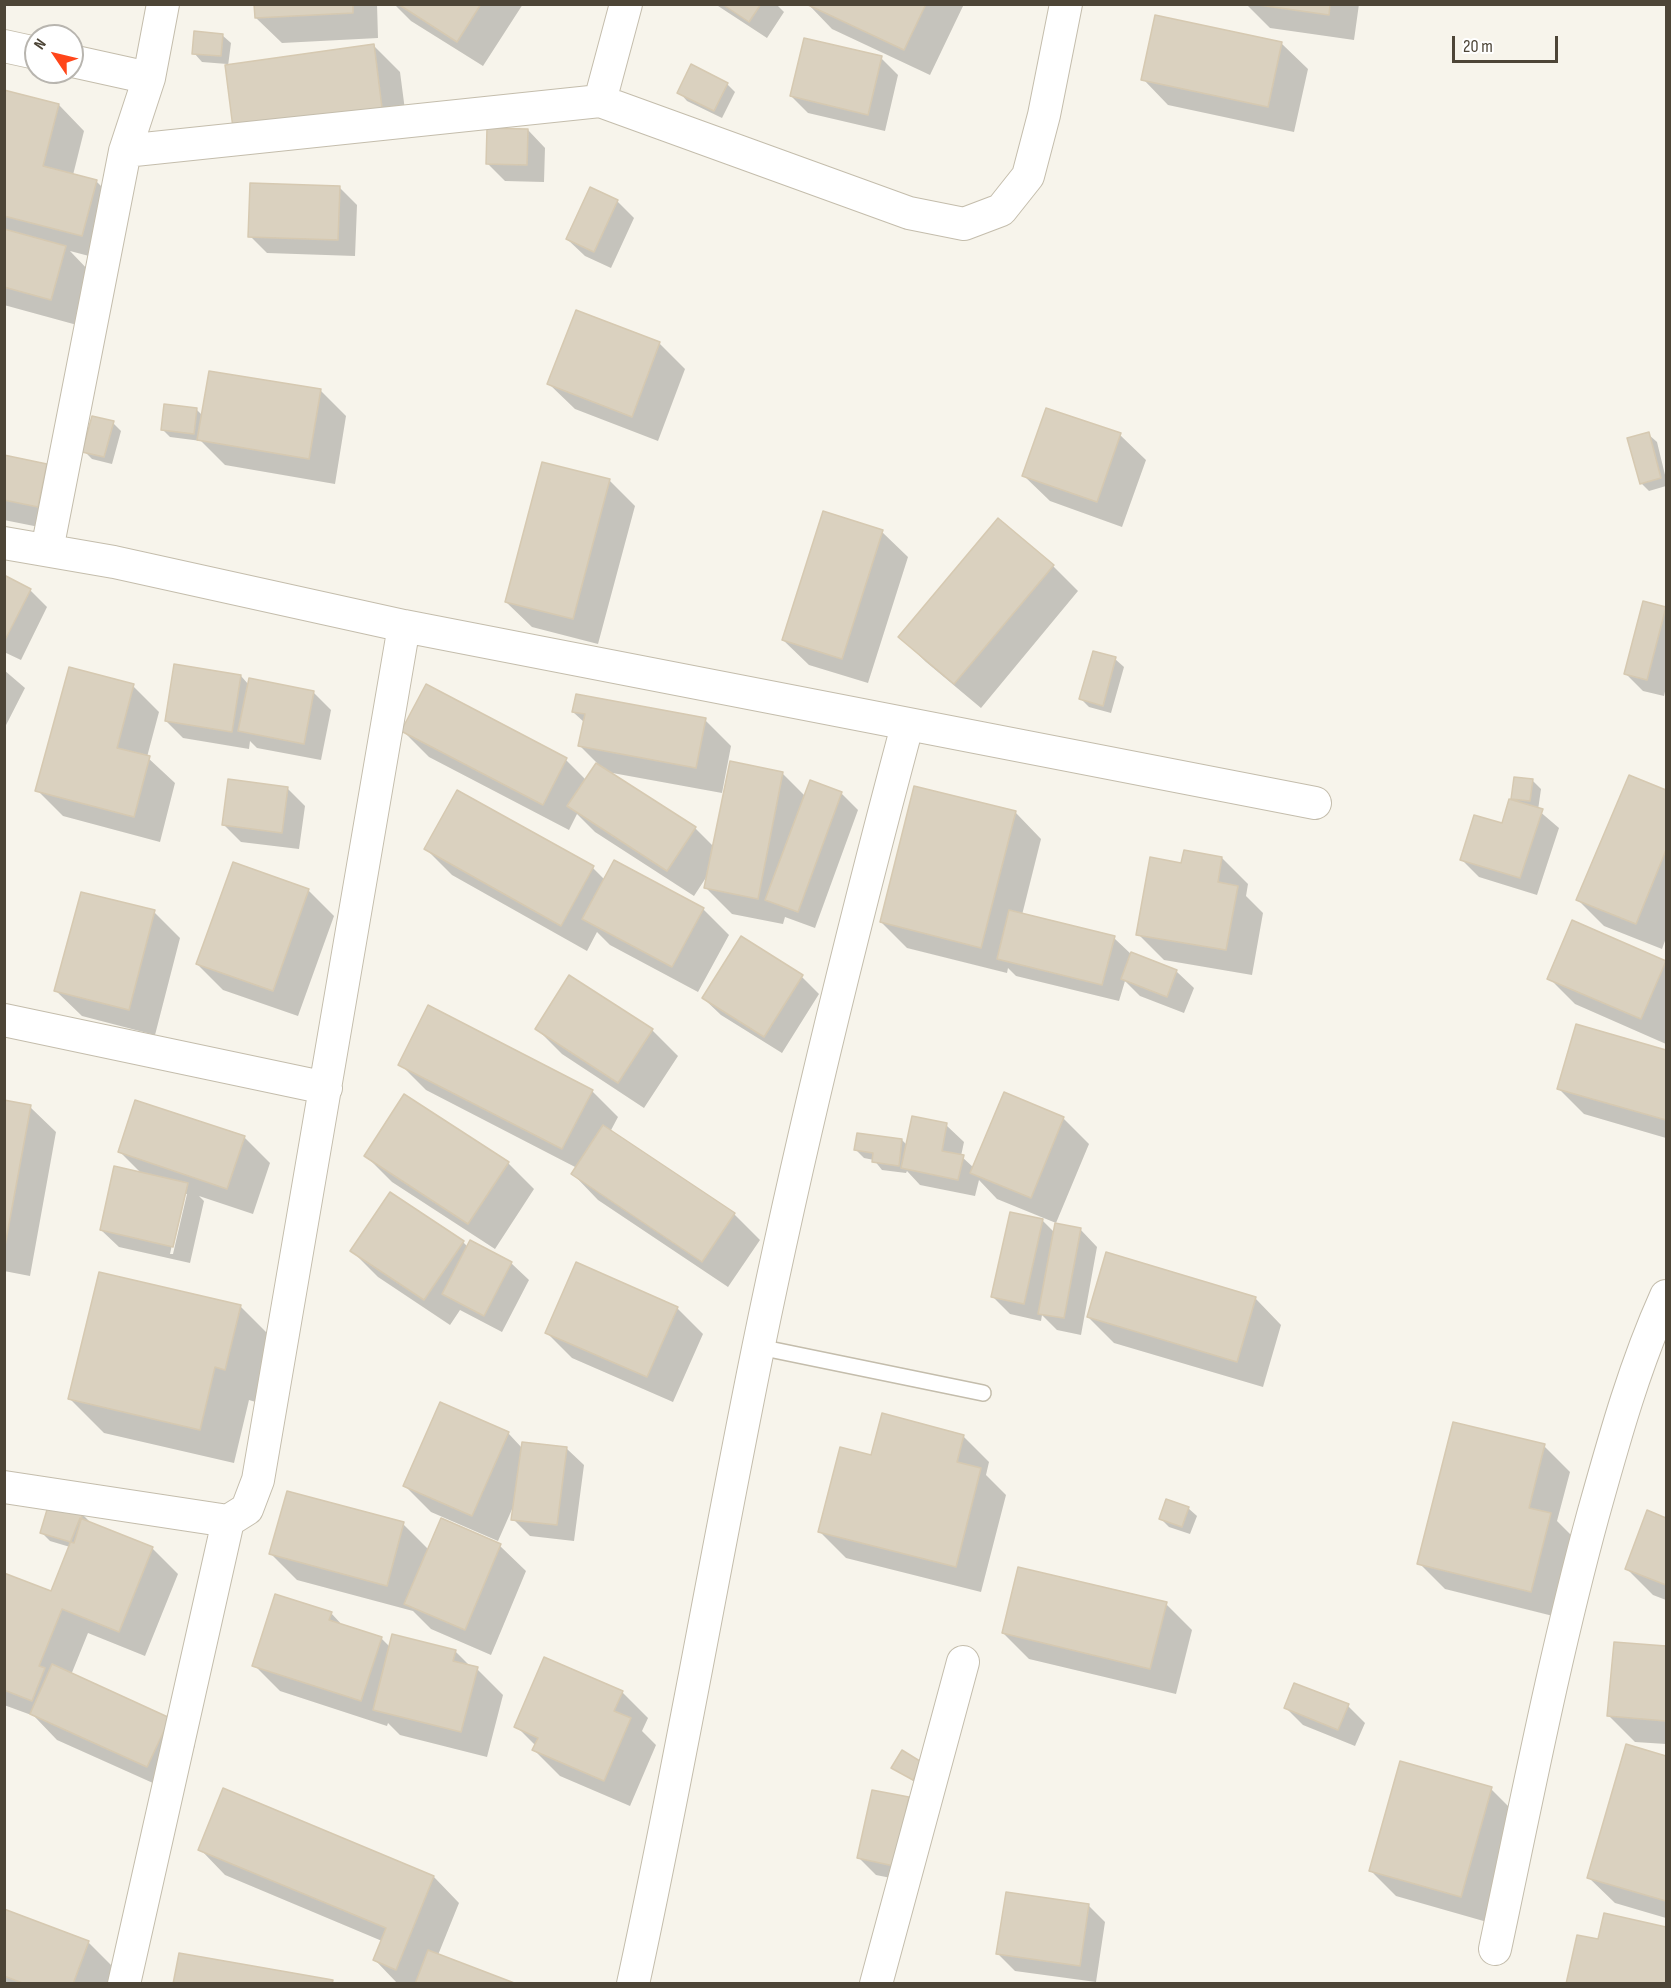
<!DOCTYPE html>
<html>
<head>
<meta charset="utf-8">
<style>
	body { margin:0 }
	#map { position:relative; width:1671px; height:1988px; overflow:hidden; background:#f7f4eb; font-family:"Sofia Sans Condensed",sans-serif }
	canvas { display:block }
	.frame { position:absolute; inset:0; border:6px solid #4d4537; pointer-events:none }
	.north { position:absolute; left:24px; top:24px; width:60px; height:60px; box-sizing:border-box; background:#fff; border:2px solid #b8b5af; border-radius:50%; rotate:305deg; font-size:16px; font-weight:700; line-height:24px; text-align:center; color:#4d4537 }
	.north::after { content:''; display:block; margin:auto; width:21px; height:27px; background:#ff461a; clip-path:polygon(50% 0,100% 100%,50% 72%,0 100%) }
	.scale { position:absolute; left:1452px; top:36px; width:106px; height:27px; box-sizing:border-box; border:3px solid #4d4537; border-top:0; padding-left:8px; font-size:18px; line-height:21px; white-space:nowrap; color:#4d4537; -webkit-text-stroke:4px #fff; paint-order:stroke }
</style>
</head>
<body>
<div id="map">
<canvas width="1671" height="1988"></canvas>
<div class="frame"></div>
<div class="north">N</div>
<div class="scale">20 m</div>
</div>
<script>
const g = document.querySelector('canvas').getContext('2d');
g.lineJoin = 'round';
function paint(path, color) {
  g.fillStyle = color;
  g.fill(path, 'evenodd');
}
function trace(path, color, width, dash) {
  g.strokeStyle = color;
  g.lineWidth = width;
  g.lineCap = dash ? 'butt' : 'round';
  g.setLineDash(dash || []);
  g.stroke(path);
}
paint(new Path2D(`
	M256,4H377L378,38L282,43L256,18Z
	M394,4H523L483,66L411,21Z
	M715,4H776L784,12L767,38Z
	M808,4H964L930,75L832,29Z
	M1246,4H1359L1354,40L1270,28Z
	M1156,17L1282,44L1308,69L1294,132L1168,105L1143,79Z
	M222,35L231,43L228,66L374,46L400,72L408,133L261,153L235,127L227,64L202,62L194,53Z
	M881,58L898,75L885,131L808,113L791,96Z
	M727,84L735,92L722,118L687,101L679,92Z
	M4,91L59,105L84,131L73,175L96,181L122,207L108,261L70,251L91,273L77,325L4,305Z
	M528,130L545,148L544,182L505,181L488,164Z
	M340,188L357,205L355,256L267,253L250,236Z
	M617,201L634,218L611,268L585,256L567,239Z
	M659,343L685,369L658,441L575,409L549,384Z
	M320,390L346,416L335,484L225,465L201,441L170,437L162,429L196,409L203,416Z
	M113,423L121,431L112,464L92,459L84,451Z
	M1648,434L1657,442L1666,479V486L1649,491L1641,483Z
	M1120,435L1146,460L1122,527L1050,501L1024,476Z
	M4,457L47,465L72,491L64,532L4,520Z
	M609,480L635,506L598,644L532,627L506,602Z
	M882,532L908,557L868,683L809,665L783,640Z
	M1053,566L1078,591L981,708L926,662L900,637Z
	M4,577L30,590L47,607L21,660L4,652Z
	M1665,608L1666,687L1664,696L1643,691L1626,674Z
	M1115,659L1124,667L1111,713L1089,707L1081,699Z
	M4,670L25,688L4,729Z
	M241,676L249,685L313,692L331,710L321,760L257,748L250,741L249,749L183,738L166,721Z
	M133,686L159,712L147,757L175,783L160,842L63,816L37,790Z
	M573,712L705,720L731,746L722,793L607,772L695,828L714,847L782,773L805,796L841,793L858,810L815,928L785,917L783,924L732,914L706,888L709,873L694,896L595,832L577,814L569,830L429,757L403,731L566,760L586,780L597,763L580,746L585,723Z
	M1629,777L1666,792V938L1662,949L1604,926L1578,900Z
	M1532,780L1541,789L1538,810L1559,828L1537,895L1479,877L1461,859L1503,825L1518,803L1513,798Z
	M287,788L305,806L299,849L241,842L223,824Z
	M915,788L1016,813L1041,839L1022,915L1114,938L1132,955L1176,971L1194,988L1184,1013L1140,996L1125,981L1119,1001L1016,976L1008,968L1007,973L907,948L881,922Z
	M426,849L593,868L605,880L703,909L729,935L698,992L610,945L597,932L587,951L452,875Z
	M1222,858L1248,884L1246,896L1263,913L1252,975L1164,960L1138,934L1183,865Z
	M308,890L334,916L298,1016L223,990L197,964Z
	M154,912L180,938L155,1035L82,1016L56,991Z
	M1665,962L1666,1044L1575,1004L1549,978Z
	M802,977L819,994L782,1053L721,1015L703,998Z
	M1577,1026L1666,1052V1138L1584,1114L1558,1088Z
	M537,1029L652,1030L678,1056L644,1108L562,1054Z
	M400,1064L592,1091L618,1117L610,1132L734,1214L760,1240L728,1287L598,1200L573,1174L577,1168L426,1090Z
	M4,1102L30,1107L56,1132L30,1276L4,1271Z
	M1063,1118L1089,1144L1056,1223L997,1199L979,1180L975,1196L920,1185L907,1171L906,1173L882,1170L874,1160L864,1158L856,1150L902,1140L908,1146L946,1125L964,1142L961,1156L974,1168Z
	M244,1137L270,1163L253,1214L199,1196L204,1201L190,1263L119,1247L101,1230L141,1173L120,1152ZM183,1194H187L173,1254H170Z
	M366,1156L508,1163L534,1189L495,1249L392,1182Z
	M1042,1220L1055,1233L1080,1229L1097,1247L1081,1335L1057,1330L1042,1315L1041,1321L1010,1314L993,1297Z
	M463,1242L468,1247L511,1263L529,1280L502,1332L460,1310L450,1325L378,1277L352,1251Z
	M1107,1254L1256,1299L1281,1325L1263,1387L1114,1343L1088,1317Z
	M240,1306L274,1340L259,1403L249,1400L234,1463L104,1433L70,1399Z
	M677,1308L703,1334L673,1402L572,1358L546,1332Z
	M440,1404L509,1434L522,1448H566L584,1465L574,1541L530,1536L513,1519V1507L498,1541L431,1512L405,1486Z
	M963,1436L989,1462L986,1475L1006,1495L981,1592L846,1558L820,1532L872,1457Z
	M1544,1446L1570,1472L1557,1521L1576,1540L1557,1617L1445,1589L1419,1563Z
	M1188,1508L1197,1516L1190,1534L1169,1527L1161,1519Z
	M1648,1512L1666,1519V1600L1653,1595L1627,1569Z
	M82,1514L90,1522L152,1548L178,1574L145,1656L88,1633L71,1675L169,1720L195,1746L173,1792L57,1740L34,1716L4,1705V1575L52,1593L70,1547L50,1541L42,1533Z
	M403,1524L429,1550L500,1546L526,1571L491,1655L431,1629L413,1611L297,1580L271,1554Z
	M1166,1604L1192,1630L1176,1694L1029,1659L1003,1633Z
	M331,1613L344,1627L381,1638L390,1647L455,1651L471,1667L477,1669L503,1695L487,1757L400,1735L388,1723L387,1726L280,1691L254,1665Z
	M1616,1643L1666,1648V1744L1635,1742L1609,1716Z
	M622,1692L648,1718L642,1731L656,1745L630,1806L560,1776L534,1750L536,1746L516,1726Z
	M1348,1706L1365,1723L1355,1746L1303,1725L1286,1708Z
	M1627,1746L1666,1757V1918L1615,1903L1589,1878Z
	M922,1764V1787L893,1767Z
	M1491,1789L1517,1815L1487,1922L1396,1896L1370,1870Z
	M224,1790L434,1877L459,1903L438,1955L513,1984H398L375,1960L382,1941L225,1875L200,1849Z
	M908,1799L925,1816L911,1882L876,1875L859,1858Z
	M1088,1905L1105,1922L1096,1982L1015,1971L998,1954Z
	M4,1910L88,1942L114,1968L108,1984H4Z
	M1605,1915L1666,1929V1984H1567L1599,1941Z`), '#0003');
const building = new Path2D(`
	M254,4H353V13L255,18Z
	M398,4H481L457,42Z
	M722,4H761L749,22Z
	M806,4H926L904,50Z
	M1252,4H1330L1329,15Z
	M1155,15L1282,42L1268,107L1141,80Z
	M194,31L223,34L221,56L192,54Z
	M804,38L882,56L868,115L790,96Z
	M374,44L382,108L233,128L225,65Z
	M691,64L728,83L714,111L677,93Z
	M4,90L59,104L43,166L97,180L82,236L4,216Z
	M487,128L528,129L527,165L486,164Z
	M250,183L340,186L338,240L248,237Z
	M590,187L618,200L594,252L566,239Z
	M4,229L66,246L51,300L4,287Z
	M576,310L660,342L632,417L547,384Z
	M209,371L321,389L309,459L197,440Z
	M164,404L197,408L194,434L161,430Z
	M1046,408L1121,433L1097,502L1022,476Z
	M92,416L114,421L104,457L82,452Z
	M1649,432L1661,478L1640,484L1627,438Z
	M4,455L47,464L38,507L4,500Z
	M542,462L610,479L573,619L505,602Z
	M823,511L883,530L842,659L782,640Z
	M998,518L1054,565L954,684L898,637Z
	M4,575L31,589L4,642Z
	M1643,601L1666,607L1647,680L1624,674Z
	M1093,651L1116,657L1103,706L1079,699Z
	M174,664L241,675L232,732L165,721Z
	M69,667L134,684L117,748L150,756L134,817L35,791Z
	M249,678L314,691L304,744L238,731Z
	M426,684L567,758L543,805L401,731Z
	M576,694L706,718L696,768L578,746L585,714L572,712Z
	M730,761L783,772L758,899L704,888Z
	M596,763L696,827L667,871L567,806Z
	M1629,775L1666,790V850L1636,924L1576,900Z
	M1514,777L1533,779L1530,801L1511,799Z
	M228,779L288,787L282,833L222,825Z
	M810,780L842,792L798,912L765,900Z
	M914,786L1016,811L981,948L880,922Z
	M457,790L594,866L561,926L424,849Z
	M1509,799L1543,809L1520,878L1460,860L1474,815L1502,823Z
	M1184,850L1222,857L1218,882L1238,886L1226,950L1136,935L1150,857L1181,863Z
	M614,860L704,908L672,967L582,919Z
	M233,862L309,889L273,991L196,964Z
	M81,892L155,910L129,1010L54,991Z
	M1009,910L1115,936L1102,985L997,959Z
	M1572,920L1666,961L1641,1019L1547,979Z
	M741,936L803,975L764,1037L702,998Z
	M1131,952L1177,970L1167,997L1121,979Z
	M569,975L653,1029L618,1083L535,1029Z
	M428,1005L593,1090L562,1149L398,1065Z
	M1576,1024L1666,1050V1120L1557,1089Z
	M1004,1092L1064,1117L1031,1198L970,1173Z
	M404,1094L509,1162L468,1224L364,1156Z
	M4,1100L31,1105L4,1251Z
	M135,1100L245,1136L227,1189L118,1152Z
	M912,1116L947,1123L942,1151L964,1155L958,1180L901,1168Z
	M603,1125L735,1213L702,1262L571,1174Z
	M857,1133L902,1139L899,1166L872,1162L873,1153L854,1150Z
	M114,1166L188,1183L173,1247L100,1230Z
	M390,1192L464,1241L424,1300L350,1251Z
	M1010,1212L1043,1219L1024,1304L991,1297Z
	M1055,1223L1081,1228L1064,1318L1038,1314Z
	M470,1240L512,1262L484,1316L442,1294Z
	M1106,1252L1256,1297L1237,1362L1087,1317Z
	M576,1262L678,1307L647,1377L545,1333Z
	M99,1272L241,1305L225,1370L215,1367L200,1430L68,1399Z
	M440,1402L509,1432L472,1516L403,1486Z
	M882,1413L964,1435L957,1462L981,1468L956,1567L818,1532L840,1447L871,1455Z
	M1453,1422L1545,1444L1529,1508L1551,1513L1531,1592L1417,1564Z
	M522,1442L567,1447L557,1525L511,1520Z
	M287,1491L404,1522L387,1586L269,1554Z
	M1166,1499L1189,1507L1182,1527L1159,1519Z
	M49,1503L83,1513L74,1543L40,1533Z
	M1647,1510L1666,1518V1585L1625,1569Z
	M80,1518L153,1547L119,1632L62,1609L39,1666L45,1668L32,1701L4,1690V1573L51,1591Z
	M441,1518L501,1544L465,1630L404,1604Z
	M1018,1567L1167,1602L1150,1669L1002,1633Z
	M275,1594L332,1612L329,1620L382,1637L361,1701L252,1666Z
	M392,1634L456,1650L453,1661L478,1667L461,1732L373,1710Z
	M1614,1642L1666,1646V1721L1607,1716Z
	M544,1657L623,1691L614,1711L631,1718L604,1781L532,1750L538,1738L514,1727Z
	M52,1664L170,1718L147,1767L30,1714Z
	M1294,1683L1349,1704L1338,1730L1284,1708Z
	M1626,1744L1666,1756V1901L1587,1878Z
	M902,1750L923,1763L913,1780L891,1768Z
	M1400,1761L1492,1787L1461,1897L1369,1871Z
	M223,1788L434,1876L396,1970L373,1960L386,1928L198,1850Z
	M872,1790L909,1797L894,1866L857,1858Z
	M1006,1892L1089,1904L1080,1966L996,1954Z
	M4,1909L89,1941L73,1984H25L4,1976Z
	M1604,1913L1666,1927V1984H1566L1577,1935L1598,1939Z
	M428,1950L517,1984H415Z
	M179,1953L333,1980L332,1984H173Z`);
paint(building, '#dad1bf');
trace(building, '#d6c9b1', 1.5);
const service = new Path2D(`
	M759,1347L983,1393`);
const minor = new Path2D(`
	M4,46L36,53
	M72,61L149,78
	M600,101L626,4
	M125,151L600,101L909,213L964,224L1001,210L1028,176L1044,115L1066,4
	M4,543L114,562L404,626L1315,803
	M47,550L125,151L149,78L163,4
	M4,1020L326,1088
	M4,1487L228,1521L247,1509L258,1480L404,626
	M1495,1949C1526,1804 1554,1658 1593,1515C1614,1440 1634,1367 1666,1296
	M124,1984L228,1521
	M633,1984C679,1773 715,1560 758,1349C801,1139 852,932 907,726
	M876,1984L963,1662`);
trace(service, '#c4bdac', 18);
trace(minor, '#c4bdac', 34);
trace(service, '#fff', 15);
trace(minor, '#fff', 32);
</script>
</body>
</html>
